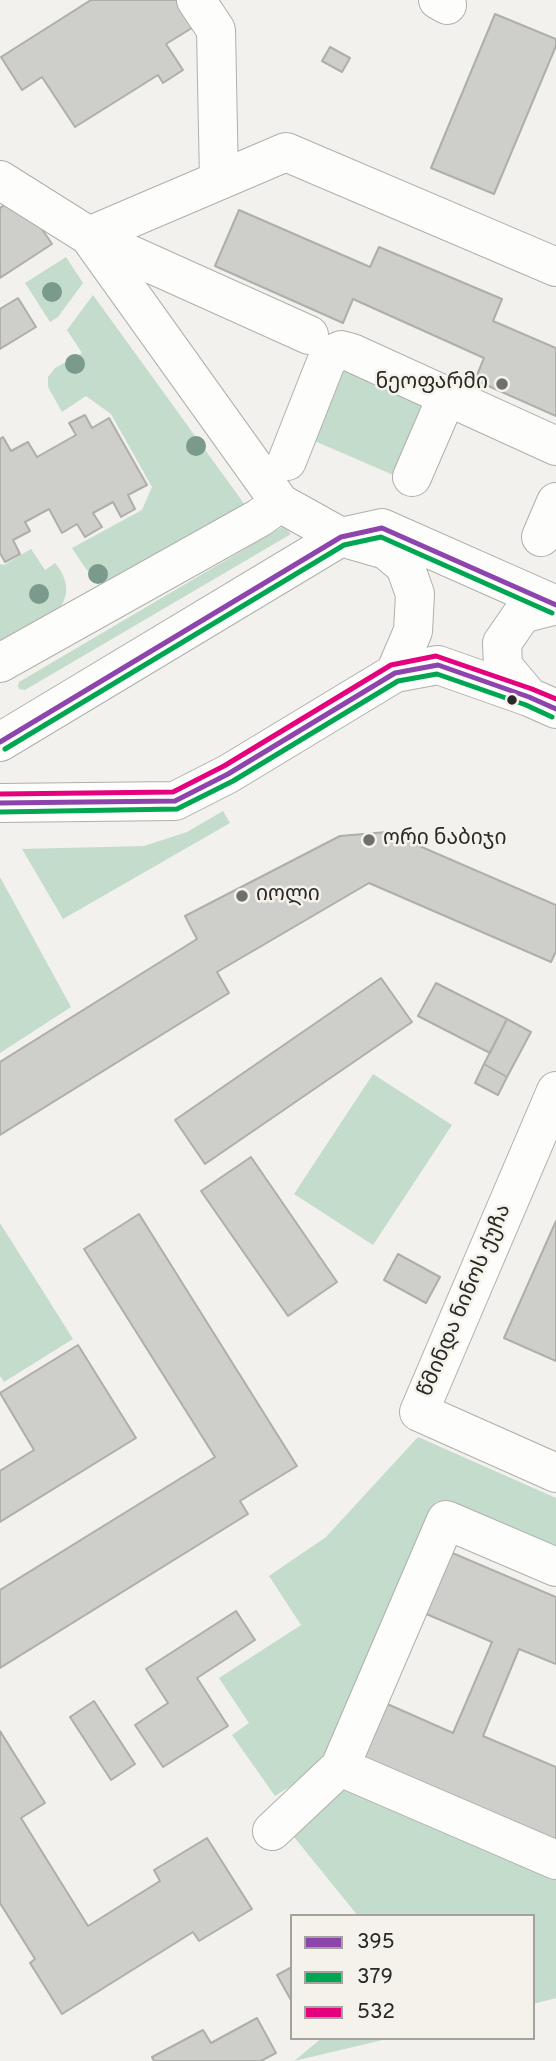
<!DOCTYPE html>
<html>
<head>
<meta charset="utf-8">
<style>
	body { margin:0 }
	#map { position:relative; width:556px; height:2061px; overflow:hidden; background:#f2f1ed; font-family:Overpass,sans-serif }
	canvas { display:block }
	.legend { position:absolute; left:290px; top:1914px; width:245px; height:126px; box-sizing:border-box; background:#f4f2eb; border:2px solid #a3a29c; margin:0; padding:9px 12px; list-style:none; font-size:21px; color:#292926 }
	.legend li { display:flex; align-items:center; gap:14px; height:35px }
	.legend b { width:35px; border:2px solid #a3a29c }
</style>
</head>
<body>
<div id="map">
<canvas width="556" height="2061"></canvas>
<ul class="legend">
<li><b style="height:9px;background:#8e44ad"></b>395</li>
<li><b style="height:9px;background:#00a651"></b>379</li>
<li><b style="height:9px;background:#e5007d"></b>532</li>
</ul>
</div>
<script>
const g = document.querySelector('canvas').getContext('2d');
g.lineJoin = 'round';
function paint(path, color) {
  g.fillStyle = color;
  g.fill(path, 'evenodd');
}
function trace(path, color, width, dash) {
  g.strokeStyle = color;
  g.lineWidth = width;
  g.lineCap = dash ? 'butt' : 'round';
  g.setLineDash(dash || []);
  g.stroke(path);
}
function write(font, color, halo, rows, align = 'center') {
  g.font = font + ' Overpass,"Noto Sans Georgian",sans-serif';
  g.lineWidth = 5;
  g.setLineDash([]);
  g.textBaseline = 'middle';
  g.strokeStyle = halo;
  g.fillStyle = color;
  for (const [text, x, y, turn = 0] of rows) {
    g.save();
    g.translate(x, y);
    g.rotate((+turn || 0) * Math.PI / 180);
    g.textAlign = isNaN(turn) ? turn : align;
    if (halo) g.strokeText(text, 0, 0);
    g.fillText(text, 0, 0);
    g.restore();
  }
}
paint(new Path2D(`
	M66,257L83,283L58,317L50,322L25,283Z
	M93,295L245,505L109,585C89,578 83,564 72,548L142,510L152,487L111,414L86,396L62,412L48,387V377L55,368L82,353L67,330Z
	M343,363L431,401L398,477L310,439Z
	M284,526L291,534L25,690L19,689L18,686L19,682Z
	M31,549L45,570L55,563C66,576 71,592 60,608C56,615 11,639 0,646V564L4,565Z
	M223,811L230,823L63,919L22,849L144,846L187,832Z
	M0,877L71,1007L0,1053Z
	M373,1074L452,1125L373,1245L294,1194Z
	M0,1223L73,1339L4,1382L0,1376Z
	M418,1437L556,1498V1551L436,1502L327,1763L275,1796L232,1735L249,1723L219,1678L301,1625L269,1576L326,1537Z
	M344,1788L556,1877V1998L533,2004V1916H358L290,1832Z
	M322,2038H391L294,2061Z`), '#c3dccc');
const building = new Path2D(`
	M91,0H185L200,23L166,44L183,70L163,83L158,75L75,127L42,77L22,90L1,57Z
	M495,14L556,39V46L494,194L431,168Z
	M330,47L350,58L342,72L322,61Z
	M19,195L52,244L0,278V208Z
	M239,210L370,267L379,247L502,299L493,321L556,348V416L475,380L484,358L353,299L343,323L215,266Z
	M18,298L36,327L0,349V309Z
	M85,415L92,428L109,418L147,485L128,495L135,509L121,517L113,502L93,513L102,527L85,537L77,524L62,533L49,509L25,522L30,531L13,540L20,554L5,562L0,553V439L3,437L11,451L28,442L37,457L76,435L69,423Z
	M387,832L556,905V951L551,962L369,883L217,972L229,993L0,1135V1062L197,939L185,916L340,836Z
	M381,978L412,1022L205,1164L175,1120Z
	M436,983L507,1019L490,1053L418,1016Z
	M507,1019L531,1032L507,1077L484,1064Z
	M484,1064L507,1077L498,1095L475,1083Z
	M251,1157L337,1282L288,1316L201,1191Z
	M139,1214L297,1466L240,1501L248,1514L0,1668V1590L215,1457L84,1249Z
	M556,1221V1361L504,1338Z
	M398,1254L440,1277L426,1303L384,1280Z
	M78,1345L136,1438L0,1522V1471L34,1450L0,1393Z
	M443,1549L556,1597V1664L519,1649L483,1736L556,1767V1853L348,1764L376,1699L453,1733L492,1642L417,1610Z
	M236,1611L255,1640L197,1678L228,1726L163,1767L135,1725L168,1703L146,1669Z
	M94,1701L135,1764L111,1780L70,1717Z
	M0,1731L45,1803L21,1818L88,1926L160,1881L154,1870L207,1838L252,1909L199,1941L193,1932L62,2014L30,1963L35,1959L0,1903Z
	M292,1967V2002L277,1975Z
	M257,2018L276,2053L261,2061H154L152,2057L203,2030L211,2043Z`);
paint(building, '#cececb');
trace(building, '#afaeab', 2);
const minor = new Path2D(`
	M196,0L216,30L219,180
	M438,0L447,5
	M0,180L89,236L280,503L341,537L386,550L405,566L415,594L413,631L395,673
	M309,335L89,236L286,152L556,267
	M287,461L326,362L332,354L341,350L352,353L556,446
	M412,477L447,396
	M541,537L556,502
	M0,663L259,518L280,503
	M529,697L503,666L502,643L522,614L556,605
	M0,742L341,537L382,528L556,605
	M0,803L175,801L228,774L395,673L438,665L529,697L556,709
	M556,1091L419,1412L556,1473
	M340,1767L446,1520L556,1567
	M272,1831L340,1767L556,1860`);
trace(minor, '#b0afac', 40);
trace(minor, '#fdfdfc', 38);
trace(new Path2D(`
	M0,742L341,537L382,528L556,605
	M0,803L175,801L228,774L395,673L438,665L529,697L556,709`), '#8e44ad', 5);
trace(new Path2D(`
	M5,749L344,545L381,537L552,613
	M0,812L177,809L233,781L398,681L437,674L526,705L552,717`), '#00a651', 5);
trace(new Path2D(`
	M0,794L173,792L224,766L391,665L436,656L532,689L556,699`), '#e5007d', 5);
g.fillStyle = '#7a9b8b';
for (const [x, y] of [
	[52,292],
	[75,364],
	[196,446],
	[98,574],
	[39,594]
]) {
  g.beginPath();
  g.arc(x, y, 10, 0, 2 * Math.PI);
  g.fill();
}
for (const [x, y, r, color] of [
	[502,384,7,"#6f6f6c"],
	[512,700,6,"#292926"],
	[369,840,7,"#6f6f6c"],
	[242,896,7,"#6f6f6c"]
]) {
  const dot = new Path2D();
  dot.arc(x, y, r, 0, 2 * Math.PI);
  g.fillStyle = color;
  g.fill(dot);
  trace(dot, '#f4f2eb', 2.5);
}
write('21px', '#292926', '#f4f2eb', [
	["ნეოფარმი",488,384,"right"],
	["ორი ნაბიჯი",383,840],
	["იოლი",256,896]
], 'left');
write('21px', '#292926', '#f4f2eb', [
	["წმინდა ნინოს ქუჩა",466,1301,-67]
]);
</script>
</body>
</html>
